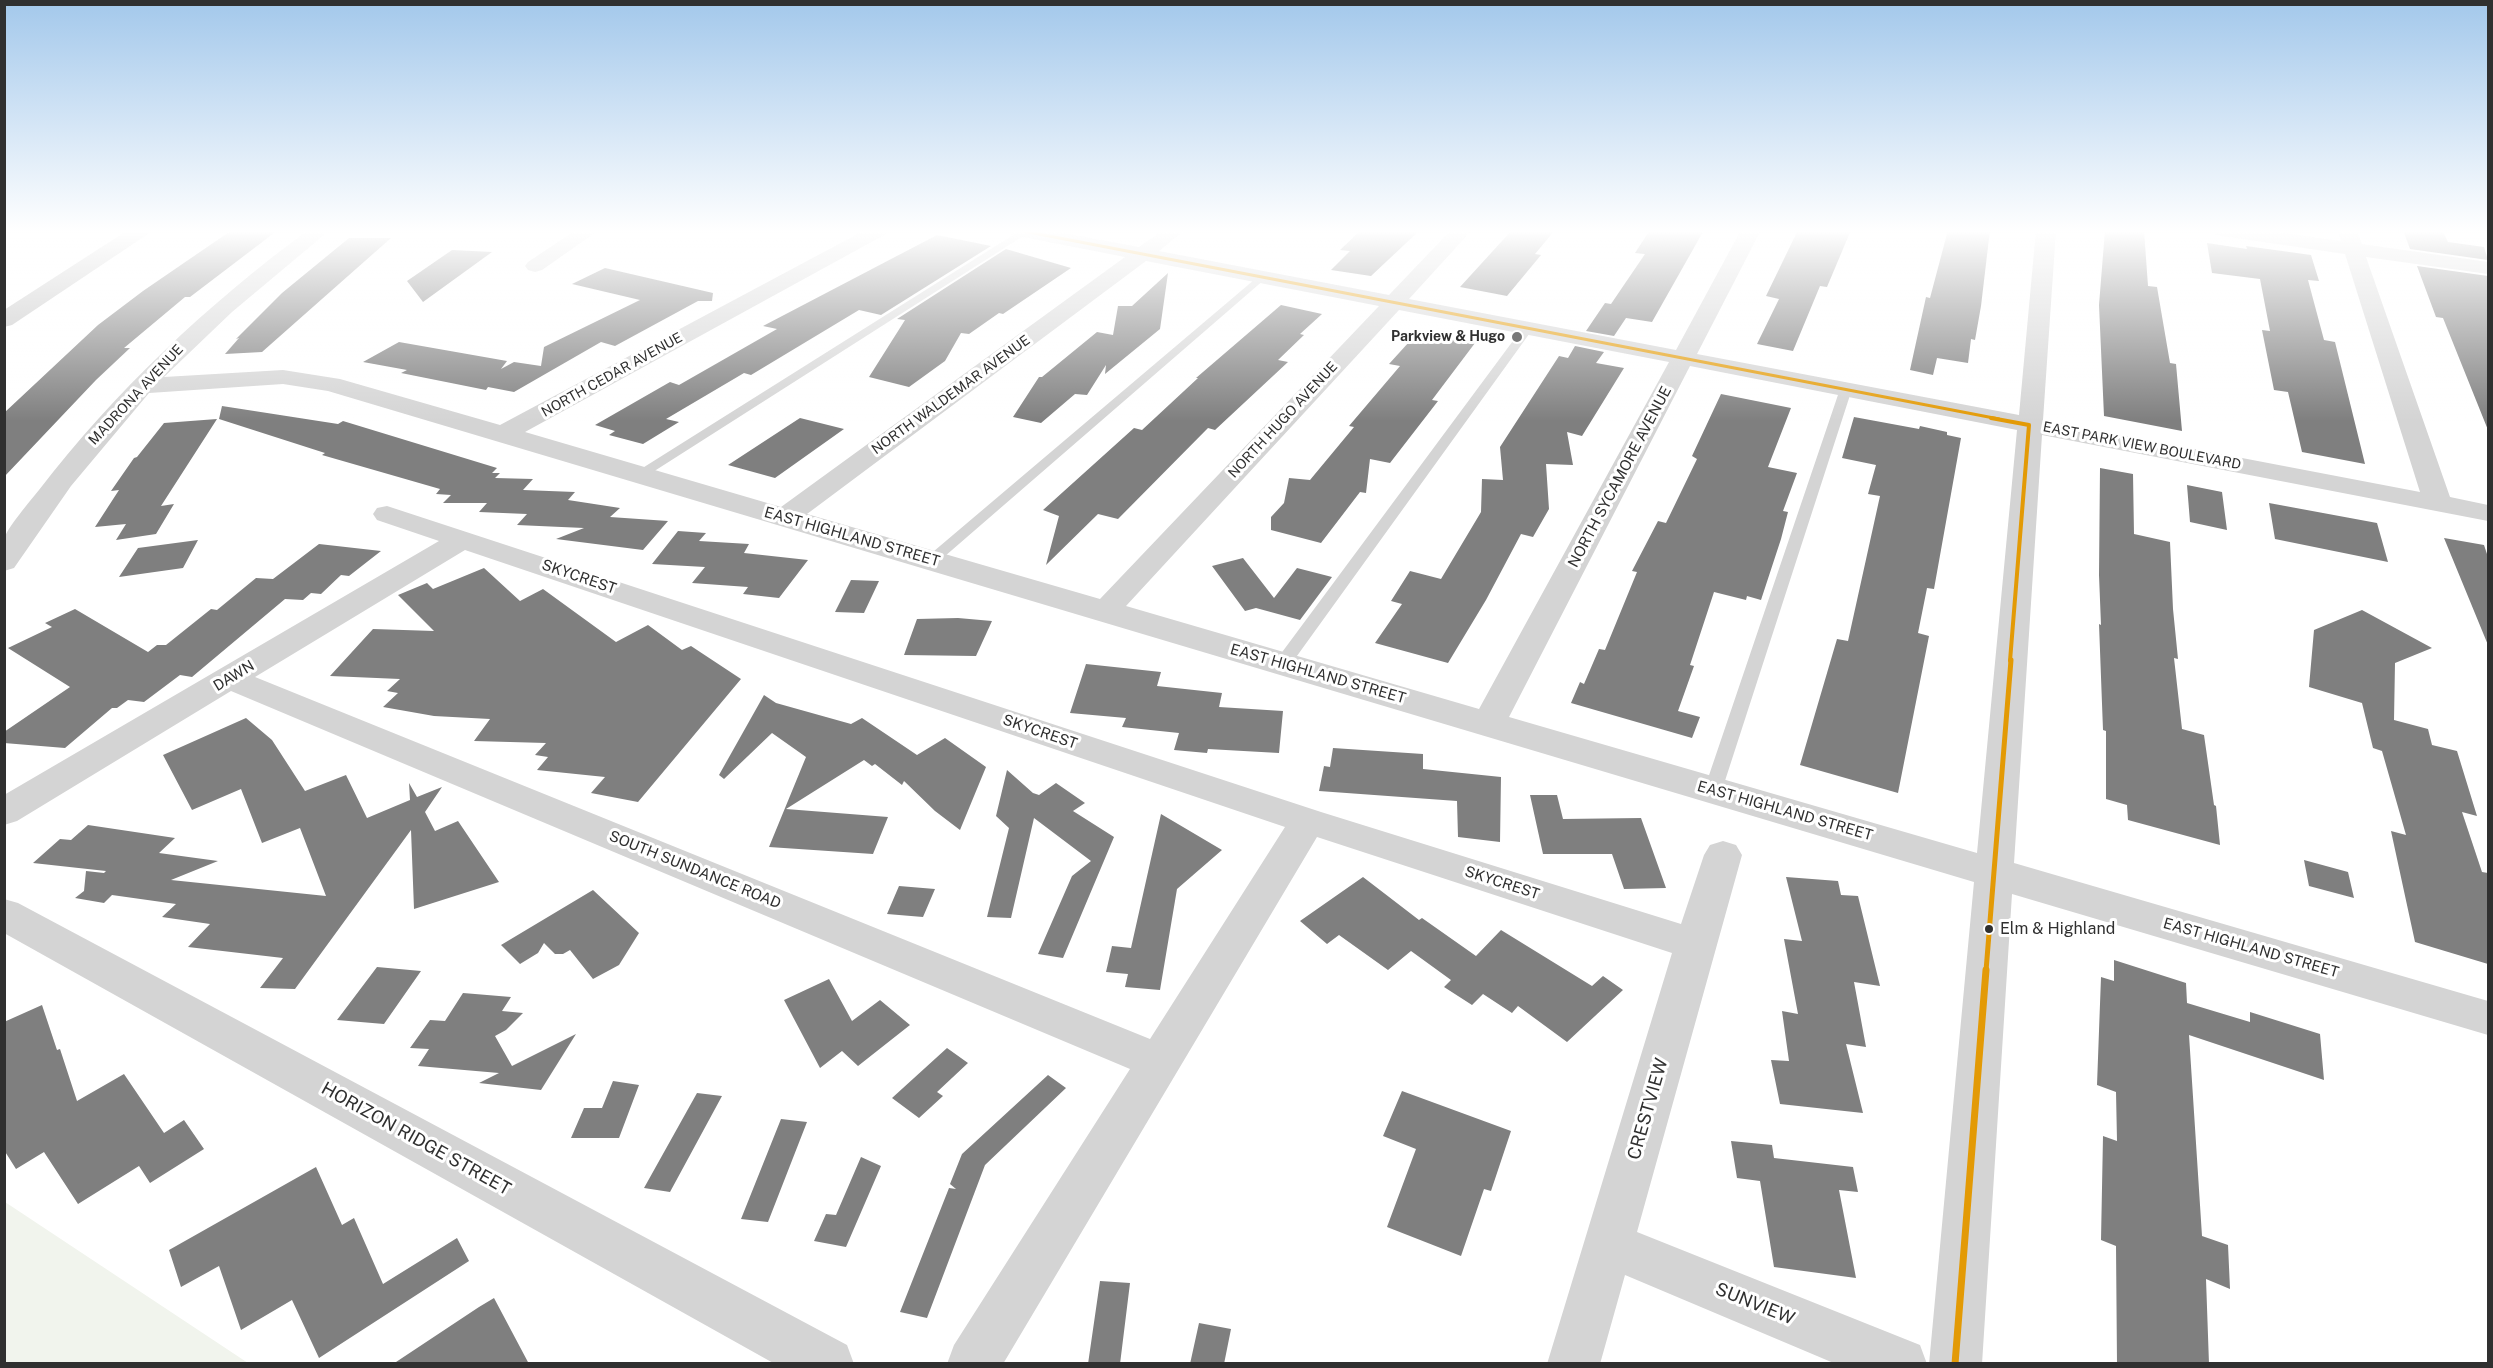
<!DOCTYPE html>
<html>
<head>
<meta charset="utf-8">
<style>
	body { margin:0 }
	#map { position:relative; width:2493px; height:1368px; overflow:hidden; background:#fff; font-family:"Public Sans",sans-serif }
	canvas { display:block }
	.frame { position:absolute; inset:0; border:6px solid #303030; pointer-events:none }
</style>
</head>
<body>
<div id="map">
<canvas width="2493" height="1368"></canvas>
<div class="frame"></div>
</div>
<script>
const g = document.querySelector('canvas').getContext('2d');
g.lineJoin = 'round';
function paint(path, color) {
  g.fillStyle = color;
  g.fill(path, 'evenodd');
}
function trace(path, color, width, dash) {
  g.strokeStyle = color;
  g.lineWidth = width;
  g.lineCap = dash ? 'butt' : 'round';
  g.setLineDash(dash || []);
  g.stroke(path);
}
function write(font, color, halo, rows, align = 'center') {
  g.font = font + ' "Public Sans",sans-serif';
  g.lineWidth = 6;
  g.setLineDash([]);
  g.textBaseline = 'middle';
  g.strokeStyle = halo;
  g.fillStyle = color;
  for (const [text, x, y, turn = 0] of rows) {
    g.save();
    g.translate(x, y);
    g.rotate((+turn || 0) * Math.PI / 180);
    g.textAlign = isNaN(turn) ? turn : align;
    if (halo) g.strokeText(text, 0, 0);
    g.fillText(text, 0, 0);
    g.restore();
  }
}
paint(new Path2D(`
	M4,1202H5L248,1363H5Z`), '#f1f4ed');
paint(new Path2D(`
	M232,230H278L190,297H185L124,348H130L96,380L4,477V413L98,325L143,291Z
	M1361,230H1420L1371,276L1331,270L1350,251L1340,250Z
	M1512,230H1555L1535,254L1541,255L1507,296L1460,287Z
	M1650,230H1704L1652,322L1626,318L1614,336L1586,331L1605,303L1611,304L1645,254L1635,253Z
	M1798,230H1851L1827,287L1820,286L1793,351L1757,344L1779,299L1766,296Z
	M1948,230H1990L1981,306L1975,340L1971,339L1968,363L1937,358L1933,375L1910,370L1926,297L1930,298Z
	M2105,230H2144L2148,286L2157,287L2170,363L2176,364L2182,431L2104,416L2099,305Z
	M2403,230H2442L2448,242L2484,247L2488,260L2410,249Z
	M937,235L991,246L881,315L859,310L751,375L744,373L666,419L679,422L643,444L609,435L615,431L595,425L670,382L679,385L777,329L763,326Z
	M349,238H391L262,352L225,354L239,338L236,339L282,293Z
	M2207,243L2247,249L2246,246L2311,255L2319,281L2308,280L2324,340L2335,342L2365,464L2302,452L2288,392L2274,390L2262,330L2270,331L2260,279L2212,273Z
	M1006,249L1071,268L1003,314L999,313L969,334L961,333L945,361L909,387L869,377L905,320L897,319Z
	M452,250L492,252L423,302L407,281Z
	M2417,266L2488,276V430L2443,318L2436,317Z
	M605,268L713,293L712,301H698L615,346L601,342L514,392L488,387L486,390L401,373L407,370L363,362L399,342L507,361L501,369L514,362L541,366L544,347L640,300L572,284Z
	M1168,273L1160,329L1105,374L1106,365L1087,395L1075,394L1041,423L1013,417L1039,377H1042L1097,332L1113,335L1118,306H1132Z
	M1281,305L1322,314L1300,334L1304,335L1278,360L1288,362L1215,430L1208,428L1118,519L1098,514L1046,565L1059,516L1043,510L1134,428L1142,430L1198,378H1196Z
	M1419,331L1475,343L1432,400L1438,401L1390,463L1370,459L1366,493L1360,492L1321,543L1271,530V517L1284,503L1289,478L1310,480L1354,427L1349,426L1400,366L1389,364Z
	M1575,346L1604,352L1596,363L1624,368L1582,436L1567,432L1573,465L1546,464L1549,509L1533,537L1521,534L1486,600L1448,663L1375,643L1402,604L1391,601L1410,571L1441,579L1481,512L1482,479L1503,480L1500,447L1559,356L1568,358Z
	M1721,394L1791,408L1768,467L1797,473L1783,511L1788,512L1781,539L1761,600L1747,596L1746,600L1714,592L1690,665L1694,666L1678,711L1700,717L1692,738L1571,703L1580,682L1584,684L1599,649L1605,650L1637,572L1632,571L1658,521L1666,523L1697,459L1692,456Z
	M222,406L338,424L343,421L497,468L492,473H500L495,478L533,479L523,490L575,492L568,500L620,508L610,517L668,521L643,550L556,539L584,528L517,525L527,514L479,512L487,503H443L451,495L436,494L440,489L322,455L325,453L219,419Z
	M1854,417L1919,429L1920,426L1947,432V435L1961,438L1934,589L1927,588L1918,633L1929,636L1898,793L1800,765L1837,639L1848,641L1880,496L1868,494L1876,465L1842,458Z
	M800,418L844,429L775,478L728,465Z
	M217,419L161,506L174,504L156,534L116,540L126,524L95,527L119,490L111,491L134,458L137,457L164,423Z
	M2100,468L2133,474L2134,534L2170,542L2173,609L2178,659L2174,658L2182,729L2204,735L2214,805L2216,806L2220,845L2128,820L2127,805L2106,799V731L2103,730L2099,624L2101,625L2099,575Z
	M2187,485L2222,492L2227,530L2190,522Z
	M2269,503L2377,523L2388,562L2275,539Z
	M678,531L706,533L699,541L749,544L744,553L808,560L779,598L743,594L748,587L692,583L705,567L652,564Z
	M2444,538L2484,545L2488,557V645Z
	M198,540L183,568L119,577L138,548Z
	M319,544L381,551L349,576L341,575L321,594L311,593L303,600L285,599L192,677L180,675L144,702L128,700L117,708H112L65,748L4,743V732L70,687L8,648L52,627L45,623L75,609L148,652L157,645H166L211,609L217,610L256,578L273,579Z
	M1243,558L1274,598L1297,568L1332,577L1300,620L1256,608L1245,611L1212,566Z
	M484,568L520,601L543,589L616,642L648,625L682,650L691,646L741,679L638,802L591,793L605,777L537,770L548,757L535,755L546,743L474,741L490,719L434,716L383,707L398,693L387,691L400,679L330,676L373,629L434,631L398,595L427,583L433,589Z
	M851,580L879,581L864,613L835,612Z
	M2362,610L2432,648L2395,663L2394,720L2428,729L2432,745L2457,751L2477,816L2462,812L2482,872L2488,873V964L2415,942L2391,831L2406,835L2382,751L2373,748L2362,703L2309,687L2314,630Z
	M958,618L992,621L976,656L904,655L917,619Z
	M1086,664L1161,672L1157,686L1222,693L1219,707L1283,711L1279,753L1208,749L1207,753L1174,750L1179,733L1122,727L1126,718L1070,713Z
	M764,695L776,703L851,724L862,718L917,755L945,738L986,767L960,830L935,811L904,781L902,785L875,764L872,766L864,760L786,809L888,817L873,854L769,847L806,757L772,733L724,779L719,775Z
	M246,718L272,740L305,791L346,775L367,818L410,800L409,783L417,797L442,787L425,812L435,831L458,821L499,882L414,909L411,830L295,989L260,988L283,958L188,947L210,924L162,917L176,904L112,895L104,903L75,898L84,891L86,871L104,873L106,871L33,863L60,839L71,840L88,825L175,838L159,853L218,861L171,880L326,896L300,828L262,843L241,789L192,810L163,755Z
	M1333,748L1423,754V769L1501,777L1500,842L1458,837L1457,801L1319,791L1324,766L1330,767Z
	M1007,770L1033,793L1039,795L1056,783L1085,803L1073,811L1114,837L1063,958L1038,954L1072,876L1091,861L1034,818L1011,918L987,917L1009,828L996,816Z
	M1530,795H1557L1563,819L1641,818L1666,888L1624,889L1612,854H1543Z
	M1161,814L1222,850L1177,889L1160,990L1125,987L1128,974L1106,972L1112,946L1131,948Z
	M2304,860L2348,872L2354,898L2309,886Z
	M1363,877L1419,920L1422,918L1476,956L1501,930L1592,986L1603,976L1623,990L1567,1042L1518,1006L1512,1013L1483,994L1472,1005L1444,987L1451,980L1411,951L1388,970L1339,935L1327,944L1300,921Z
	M1786,877L1838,881L1841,895L1858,896L1880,986L1854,982L1866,1047L1846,1044L1863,1113L1780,1104L1771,1060L1789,1061L1782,1011L1798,1014L1784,939L1802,941Z
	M899,886L935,889L923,917L887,914Z
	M593,890L639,933L619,965L593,979L570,950L563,954H555L544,943L538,953L520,964L501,945Z
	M2114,960L2186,983L2187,1003L2250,1022V1012L2320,1034L2324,1080L2189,1035L2202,1236L2228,1245L2230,1289L2206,1279L2209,1364H2117L2116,1246L2101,1240L2103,1136L2117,1141L2116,1092L2097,1085L2101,977L2114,981Z
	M377,967L421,971L384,1024L337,1020Z
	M829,979L852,1021L880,1000L910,1025L858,1066L842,1051L820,1068L784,1000Z
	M463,993L511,997L502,1011L523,1013L506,1030L495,1036L512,1066L576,1034L541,1090L479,1083L499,1073L418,1066L429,1049L410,1048L430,1020L445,1021Z
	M42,1005L57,1050L60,1049L77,1101L124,1074L164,1133L184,1120L204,1149L150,1183L139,1166L78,1204L44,1152L16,1169L4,1150V1022Z
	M947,1048L968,1063L937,1092L943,1096L919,1118L892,1098Z
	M1048,1075L1066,1088L985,1165L927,1318L900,1312L949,1188L956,1189L950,1184L962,1154Z
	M613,1081L639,1085L619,1138H571L584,1108H602Z
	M1402,1091L1511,1131L1491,1191L1484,1189L1461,1256L1387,1227L1416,1149L1383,1136Z
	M697,1093L722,1096L670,1192L644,1188Z
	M781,1119L807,1122L768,1222L741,1219Z
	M1731,1141L1772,1145L1774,1158L1853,1167L1858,1192L1839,1190L1856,1278L1774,1267L1760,1181L1737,1178Z
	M861,1157L881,1166L846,1247L814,1241L826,1214L836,1215Z
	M316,1167L342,1225L354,1218L383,1284L457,1238L469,1261L319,1358L292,1300L241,1330L219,1266L181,1287L169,1250Z
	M1100,1281L1130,1283L1120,1364H1088Z
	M494,1298L529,1364H393L479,1307Z
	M1199,1323L1231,1329L1224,1364H1190Z`), '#7f7f7f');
paint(new Path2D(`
	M1021,230L1031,231L645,477H635L633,474Z
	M1261,274L1266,277L1265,279L937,563H927L925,560L927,557Z
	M1528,325L1532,326V330L1289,667H1277L1275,663L1277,659L1524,326Z
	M1846,385L1852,389L1722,790L1719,794L1713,796L1707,794L1704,790L1840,389Z`), '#d4d4d4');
paint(new Path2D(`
	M308,230H330L232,312L164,377L283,370L340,379L500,425L865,230H889L886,234L525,432L781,507L1125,257L1018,236L1011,234L1008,230H1048L1139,247L1163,230H1185L1159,251L1389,295L1451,230H1472L1409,299L1676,350L1741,230H1761L1697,354L2019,415L2036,230H2056L2043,420L2420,492L2345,254L2222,236L2215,234L2212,230H2262L2341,241L2337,230H2357L2362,244L2488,262V274L2366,257L2450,497L2488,505V521L2042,435L2014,863L2488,1001V1035L2012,894L1982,1364H1929L1974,882L328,391L283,384L149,393L71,486L14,568L4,571C4,561 2,548 4,539C7,528 31,500 39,490C116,390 207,305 308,230ZM1146,261L1379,306L1100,599L807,514ZM1399,310L1669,362L1479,709L1126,606ZM1690,366L2017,430L1977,853L1509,717Z
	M576,230H599L542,270L535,272L528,270L525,266L528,262Z
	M387,506L1321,812L1681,924L1704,855L1710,845L1723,841L1736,845L1742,855L1637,1232L1920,1345L1927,1364H1836L1625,1275L1600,1364H1547L1672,953L1317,837L1003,1364H947L954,1345L1130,1069L231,691L17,821L4,825V795L439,541L377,520L373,514L377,508ZM465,550L1285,827L1150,1039L255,677Z
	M4,899L18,903L847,1345L854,1364H775L4,933Z`), '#d4d4d4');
paint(new Path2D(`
	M128,230H151L148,234L12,325L4,327V310Z`), '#c2c2c2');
trace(new Path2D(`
	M1018,230L1999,419`), '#e39a05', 3);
trace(new Path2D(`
	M1991,418L2029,425
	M2010,661L2029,425`), '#e39a05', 4);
trace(new Path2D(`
	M1986,971L2011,660`), '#e39a05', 5);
trace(new Path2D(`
	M1955,1364L1986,970`), '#e39a05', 7);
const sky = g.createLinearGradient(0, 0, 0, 421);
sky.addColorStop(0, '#a3c8eb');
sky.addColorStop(0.55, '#fff');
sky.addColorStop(1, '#ffffff00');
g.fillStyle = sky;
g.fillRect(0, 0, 2493, 421);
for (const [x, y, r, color] of [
	[1517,337,6,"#787878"],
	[1989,929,5,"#303030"]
]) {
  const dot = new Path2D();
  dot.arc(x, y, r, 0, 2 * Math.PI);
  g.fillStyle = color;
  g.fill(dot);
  trace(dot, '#fff', 2);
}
write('bold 14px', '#303030', '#fff', [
	["Parkview & Hugo",1505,337]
], 'right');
write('14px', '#303030', '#fff', [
	["NORTH CEDAR AVENUE",612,375,-29],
	["MADRONA AVENUE",136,395,-47],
	["NORTH WALDEMAR AVENUE",951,395,-36],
	["NORTH HUGO AVENUE",1283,420,-47],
	["EAST PARK VIEW BOULEVARD",2142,446,11]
]);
write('15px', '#303030', '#fff', [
	["NORTH SYCAMORE AVENUE",1620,477,-62],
	["EAST HIGHLAND STREET",852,537,16],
	["SKYCREST",579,577,19],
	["EAST HIGHLAND STREET",1318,674,16],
	["DAWN",234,676,-31],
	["SKYCREST",1040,732,19],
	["EAST HIGHLAND STREET",1785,811,16],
	["SOUTH SUNDANCE ROAD",695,870,22],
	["SKYCREST",1502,883,18],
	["EAST HIGHLAND STREET",2251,948,16]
]);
write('16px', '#303030', '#fff', [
	["Elm & Highland",2000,929]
], 'left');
write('18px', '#303030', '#fff', [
	["CRESTVIEW",1648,1109,-74],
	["HORIZON RIDGE STREET",416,1139,29],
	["SUNVIEW",1755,1304,22]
]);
</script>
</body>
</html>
